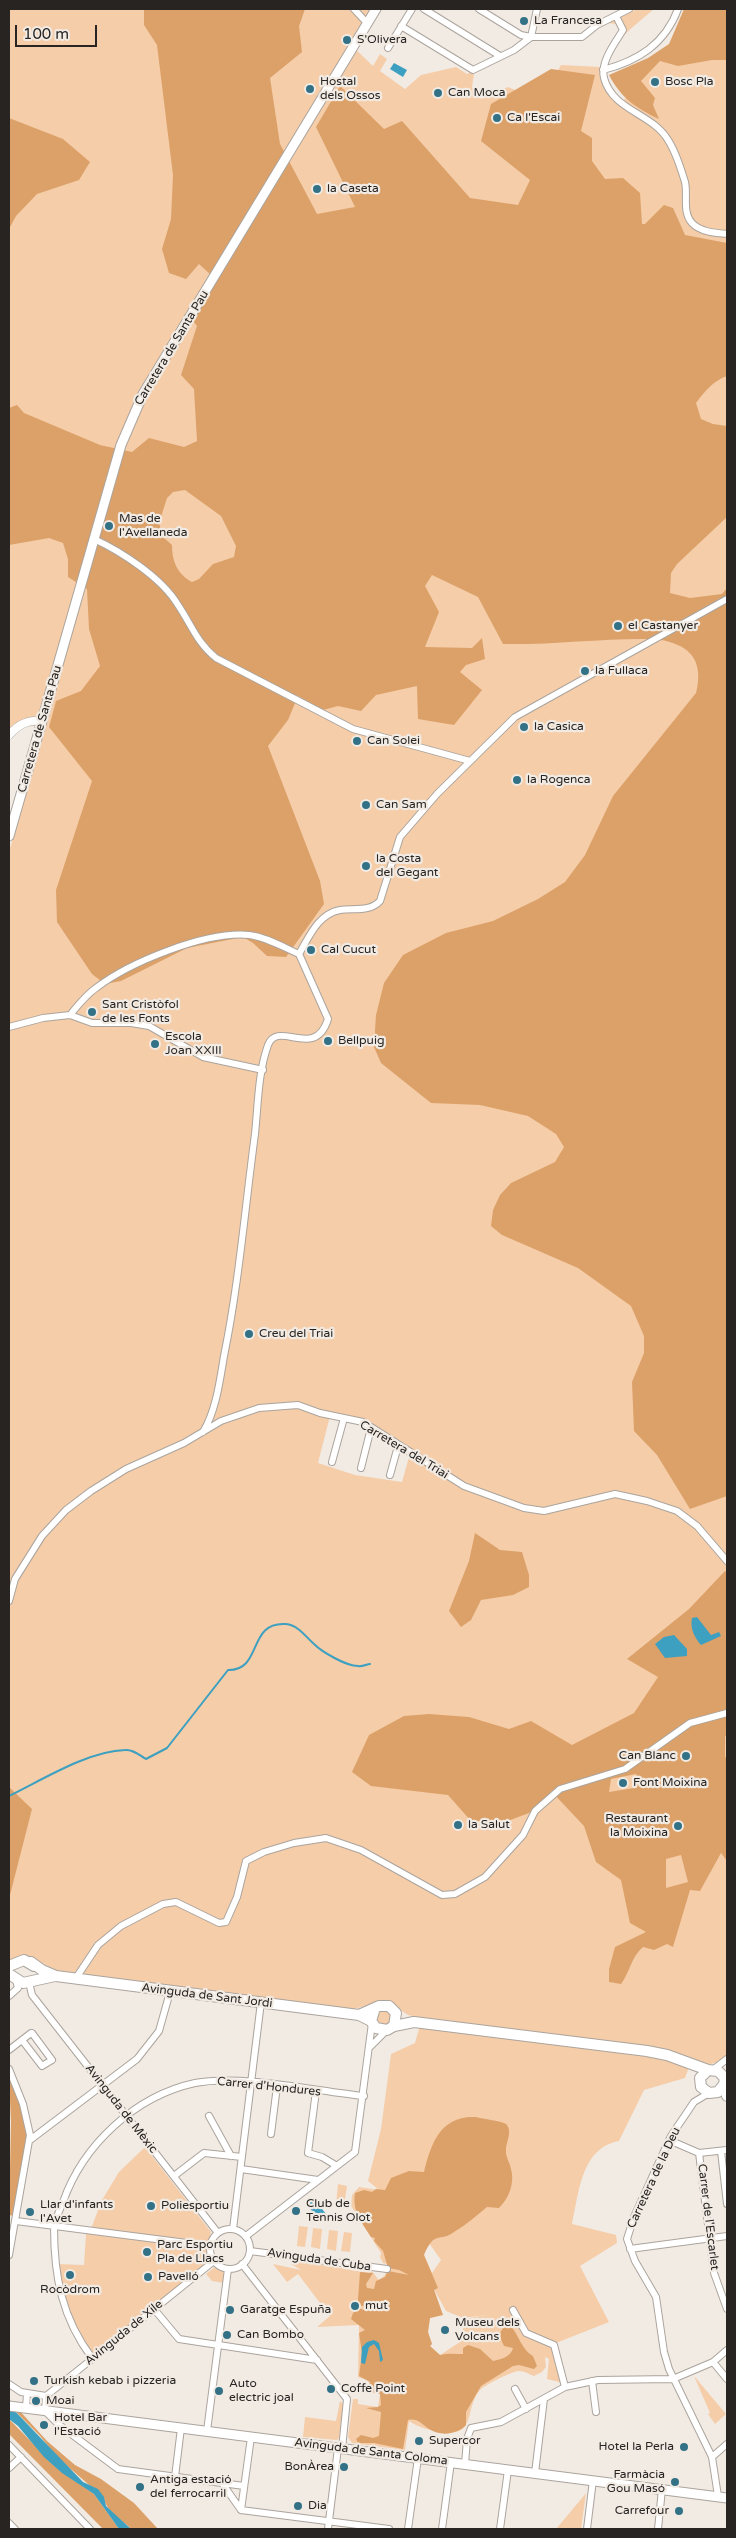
<!DOCTYPE html>
<html>
<head>
<meta charset="utf-8">
<style>
	body { margin:0 }
	#map { position:relative; width:736px; height:2538px; overflow:hidden; background:#f2ebe4; font-family:"Varela Round",sans-serif }
	canvas { display:block }
	.frame { position:absolute; inset:0; border:10px solid #272422; pointer-events:none }
	.scale { position:absolute; left:15px; top:25px; width:82px; height:22px; box-sizing:border-box; border:2px solid #272422; border-top:0; padding-left:6px; font-size:15px; line-height:18px; white-space:nowrap; color:#272422; -webkit-text-stroke:4px #f2ebe4; paint-order:stroke }
</style>
</head>
<body>
<div id="map">
<canvas width="736" height="2538"></canvas>
<div class="frame"></div>
<div class="scale">100 m</div>
</div>
<script>
const g = document.querySelector('canvas').getContext('2d');
g.lineJoin = 'round';
function paint(path, color) {
  g.fillStyle = color;
  g.fill(path, 'evenodd');
}
function trace(path, color, width, dash) {
  g.strokeStyle = color;
  g.lineWidth = width;
  g.lineCap = dash ? 'butt' : 'round';
  g.setLineDash(dash || []);
  g.stroke(path);
}
function write(font, color, halo, rows, align = 'center') {
  g.font = font + ' "Varela Round",sans-serif';
  g.lineWidth = 4.5;
  g.setLineDash([]);
  g.textBaseline = 'middle';
  g.strokeStyle = halo;
  g.fillStyle = color;
  for (const [text, x, y, turn = 0] of rows) {
    g.save();
    g.translate(x, y);
    g.rotate((+turn || 0) * Math.PI / 180);
    g.textAlign = isNaN(turn) ? turn : align;
    if (halo) g.strokeText(text, 0, 0);
    g.fillText(text, 0, 0);
    g.restore();
  }
}
paint(new Path2D(`
	M9,9H374L352,46L373,66L380,54L387,59L380,71L405,89L421,75L456,67L467,74L471,72L474,74L472,87L481,99L508,87L541,101L561,65L601,67L619,31L616,24L608,23L637,9H654C636,25 602,48 605,76C606,86 616,95 622,102L655,62L727,9V2066L721,2061L708,2065L692,2059L685,2078L644,2090L619,2141C581,2148 579,2193 572,2224L616,2235L617,2243L580,2266L609,2322L556,2343L563,2383L547,2379L549,2359L545,2357L546,2367L542,2372L534,2376C529,2374 524,2371 519,2371C513,2371 484,2385 480,2390C464,2409 477,2437 442,2432C429,2430 420,2428 409,2421L405,2450L352,2443L348,2437L353,2399H358V2404L378,2407L380,2394L368,2392L369,2381L358,2377L359,2325L317,2327L330,2316L298,2274L287,2282L273,2264L301,2270L291,2264L294,2260L363,2272C373,2268 374,2275 379,2280L385,2275L387,2264L383,2263L380,2257L381,2253L351,2206L352,2195L359,2187L379,2190L368,2181L381,2129L391,2054L415,2043L422,2018L408,2015L387,2001L353,2009L57,1971L27,1955L9,1960V852L44,729L28,724L16,731L9,739ZM330,1416L357,1424L409,1457L402,1482L355,1475L318,1463ZM426,2239L441,2260L432,2273L424,2255ZM434,2289L446,2311L463,2318L487,2315L463,2319V2340L440,2355L430,2346L432,2344L428,2332L430,2318L443,2315Z
	M377 2018a7 7 0 1 1 14 0a7 7 0 1 1-14 0Z
	M145,2147L211,2232L208,2244L211,2260L93,2355L74,2330L55,2264L84,2265L86,2234L92,2226L102,2200L119,2172Z
	M338,2184L347,2186L344,2205L336,2204Z
	M299,2226L308,2227L305,2247L297,2246Z
	M313,2228L322,2229L320,2249L311,2247Z
	M329,2230L338,2231L336,2251L327,2249Z
	M344,2232L352,2233L350,2252L341,2251Z
	M215,2267L225,2272L224,2283L212,2281L206,2274Z
	M694,2376L726,2414L715,2424L708,2414L710,2413Z
	M340,2401L344,2405L339,2438L337,2440L303,2437L305,2417L336,2421Z
	M586,2493L581,2529H556L582,2498Z`), '#f5cda9');
paint(new Path2D(`
	M144,9H305L299,26L302,52L270,78L280,144L317,214L355,207L316,127L340,86L384,129L402,121L470,198L518,205L530,180L481,141L491,104L551,69L595,75L581,131L592,138V161L605,179L623,178L640,193L642,224H645L664,205L673,208L685,235L727,243V376C713,381 705,391 696,403L701,419L713,424L727,426V517L677,564L671,573L670,593L690,598L722,594L727,588V1496L690,1509L657,1455L634,1431L632,1382L644,1353V1336L631,1306L578,1268L502,1235L491,1226L493,1210L500,1195L511,1183L555,1162L564,1147L556,1134L528,1116L480,1105L431,1103L381,1063L374,1047L376,1015L384,983L403,955L446,933L493,921L538,899L565,882L585,855L613,796L696,693C700,678 700,659 685,649C677,643 661,639 652,639C602,638 553,645 503,644L478,597L432,575L425,586L439,612L425,647L472,648L482,638L485,659L466,665L460,672L482,690L454,725L418,719L417,686L376,695L361,711L338,706L323,710L298,696L288,720L268,746L320,881L324,904L286,957L267,956L253,943L243,937L187,948L121,981L105,984L92,974L57,922L56,890L92,781L49,727L56,701L81,691L100,666L89,629L87,589L68,577V559L63,543L49,538L9,545V408L17,405L24,413L100,445L132,452L149,438L184,447L197,441L194,389L181,375L197,326L193,321L211,275L199,264L186,279L169,273L162,249L171,219L173,175L157,45L144,25ZM185,490L221,516L236,546L234,557L213,564L199,579L192,582C177,574 172,561 172,545L163,537L159,523L167,498L173,492Z
	M684,9H727V60H712L678,66L660,61L641,81L655,98L653,105L659,119C636,108 621,98 609,75L648,58L669,44Z
	M9,118L63,139L90,162L79,180L37,194L16,216L9,229Z
	M475,1533L500,1550L522,1552L529,1575V1587L513,1595L481,1600L471,1620L461,1627L449,1611L469,1561Z
	M725,1571L727,1573V1733L725,1737V1757L727,1758V1861L721,1853L700,1891L690,1890L673,1947L667,1944L654,1950L643,1947C631,1957 630,1972 621,1984L609,1982V1969L615,1947L646,1932L630,1923L621,1880L596,1862L584,1826L552,1792L529,1813L505,1822L471,1821L448,1795L371,1786L352,1772L369,1735L404,1716L429,1714L469,1717L509,1729L531,1721L572,1745L634,1713L658,1677L627,1659L689,1609ZM636,1774L638,1779L634,1788L609,1792L611,1779ZM681,1855L688,1882L666,1888V1859Z
	M9,1787L32,1809L9,1899Z
	M9,2077L19,2102L27,2131L14,2216L9,2215L11,2122Z
	M476,2117C483,2119 502,2121 506,2124C513,2131 506,2142 506,2150C505,2156 510,2163 511,2169C515,2183 509,2198 499,2208L487,2207C476,2216 466,2225 454,2232C440,2243 435,2229 424,2255L438,2288L434,2290L443,2315L430,2318L428,2332L432,2344L430,2346L440,2355C448,2353 456,2354 463,2354V2348L468,2345L480,2349L493,2361C501,2359 511,2357 513,2348L504,2346L499,2335L503,2328L511,2326C519,2336 522,2350 533,2356L537,2366L534,2369L519,2365L513,2366L481,2386L466,2412V2425C458,2434 441,2437 429,2429C421,2424 418,2418 408,2420L403,2449L374,2443H358L356,2439L361,2435L373,2438L379,2436L381,2412L366,2408L378,2407L381,2405L380,2394L369,2391L371,2389L370,2382L359,2376L362,2353L359,2333L365,2330L351,2319L353,2313L358,2308L364,2310L365,2306H359L358,2299L360,2272L373,2273L366,2284L367,2288L374,2289L376,2281L385,2277L388,2271L409,2275L399,2270L388,2268L383,2251L374,2241L375,2238L371,2237C361,2221 352,2211 355,2193L364,2190L372,2192L376,2189L385,2190L391,2178L409,2171L424,2172C431,2143 441,2115 476,2117Z
	M9,2399L47,2441L75,2465L101,2479L134,2503L158,2529H131C122,2519 106,2512 104,2498L57,2457L40,2436L9,2405Z
	M9,2419L59,2470L94,2494L119,2529H103L9,2434Z`), '#dca168');
paint(new Path2D(`
	M394,63L407,70L403,77L390,69Z
	M697,1617L711,1635L719,1632L721,1636L701,1645C694,1637 690,1628 692,1618Z
	M674,1635L687,1649V1656L665,1658L655,1644L664,1637Z
	M313,2197L326,2214L318,2219L305,2202Z
	M374,2340L379,2343L383,2360L380,2362L379,2351L374,2344L369,2347L365,2364L361,2363L362,2347L367,2342Z
	M9,2405L83,2482L98,2489L104,2497L106,2506L131,2529H119L94,2494L62,2473L44,2457L18,2426L9,2419Z`), '#3da0c0');
trace(new Path2D(`
	M9,1796C42,1780 88,1751 125,1750C133,1749 139,1755 146,1759L167,1748L228,1670C263,1671 247,1621 286,1624C298,1625 306,1637 314,1644C322,1652 346,1666 358,1666C362,1667 367,1664 370,1664`), '#3da0c0', 2);
const minor = new Path2D(`
	M354,9L368,24
	M424,9L500,56
	M479,9L521,35L531,37L537,9
	M616,16L623,30C615,43 600,62 604,78C613,111 652,113 668,140C676,152 681,169 685,182C688,195 682,212 692,223C700,232 716,233 727,234
	M401,26L473,70L514,50L531,37H582L597,25L629,9
	M388,48L412,9
	M603,70C638,61 665,44 678,9
	M94,539C122,552 162,578 178,605C191,624 197,643 216,658L353,729L470,761
	M70,1015C78,1005 86,995 96,988C130,962 206,931 249,935C266,937 283,947 299,954
	M9,1027L43,1018L70,1015L92,1023H131L149,1026L203,1057L263,1070
	M203,1432C216,1411 220,1380 224,1356C239,1283 245,1208 255,1134C258,1105 258,1073 268,1045C278,1019 315,1061 328,1019L299,954C309,937 318,914 340,910C354,908 370,912 380,901L400,837L437,794L515,717L727,599
	M332,1462L344,1418
	M361,1468L371,1428
	M390,1475L398,1446
	M9,1601L15,1579L42,1536L66,1510L91,1491L126,1469L184,1443L221,1421L259,1408L298,1405L320,1413L363,1422L464,1486L524,1508L544,1511L615,1494L647,1501L677,1511L697,1526L727,1561
	M76,1978L98,1945L121,1926L163,1904L176,1902L219,1923L226,1922L237,1897L246,1861L264,1852L294,1843L326,1838L361,1850L442,1895L455,1894L485,1877L523,1835L535,1811L560,1789L625,1769L690,1723L727,1713
	M29,1982L32,1995L218,2233
	M9,1996L18,1988L16,1980
	M370,2047L387,2030
	M9,2050L31,2033H32L52,2060L42,2066L22,2040
	M9,2069L23,2104L30,2135L9,2255
	M714,2069L727,2059
	M316,2091L308,2153L322,2157L337,2166
	M709,2093L694,2102L671,2136L634,2217L627,2239L635,2261L656,2297L664,2352L669,2369L712,2457L718,2496
	M209,2116L231,2156
	M271,2134L277,2086
	M30,2140L137,2059L159,2031L170,1992
	M669,2140L699,2153L727,2150
	M721,2151L727,2204
	M699,2153L714,2273L727,2309
	M241,2169L318,2180
	M174,2176L204,2153L242,2157
	M16,2221L210,2246
	M233,2229L261,2002
	M210 2249a20 20 0 1 1 40 0a20 20 0 1 1-40 0Z
	M246,2236L355,2152L372,2023
	M630,2249L727,2236
	M250,2251L387,2269
	M214,2261L46,2396L45,2411L58,2424L118,2469L244,2486
	M242,2264L347,2399L342,2449
	M154,2309L179,2339L317,2360
	M513,2310L526,2333L554,2345L565,2387
	M92,2358C62,2318 54,2277 54,2227C55,2220 60,2209 63,2202C83,2145 135,2096 195,2083C241,2074 315,2091 364,2096
	M713,2362L727,2379
	M592,2381L596,2412
	M9,2384L21,2392L46,2396
	M515,2389L526,2409
	M26,2408L27,2393
	M207,2431L228,2269
	M9,2445L90,2529
	M712,2457L727,2444
	M465,2464L467,2439L471,2428L501,2422L565,2387L598,2380L673,2379L713,2362L727,2350
	M9,2468L21,2457
	M535,2473L544,2399
	M175,2477L181,2428
	M222,2483L241,2510
	M241,2510L389,2529
	M241,2510L251,2437
	M9,2523L15,2529
	M328,2529L338,2448
	M408,2529L418,2458
	M442,2529L451,2462
	M500,2529L508,2470
	M587,2529L593,2480
	M658,2529L662,2489`);
const tertiary = new Path2D(`
	M9,735C19,724 27,720 42,721`);
const secondary = new Path2D(`
	M9,836L121,445L143,394L376,9
	M9,2406L727,2498`);
const primary = new Path2D(`
	M31,1962L42,1970L56,1976L359,2015L371,2021
	M9,1966L24,1960L34,1966
	M9,1974L23,1983L55,1976
	M359,2015L379,2006H389L396,2013L394,2026L387,2030L376,2028L371,2021L374,2011
	M394,2026L414,2022L647,2051L667,2055L708,2070
	M724,2084L718,2092L709,2093L701,2087L700,2078L708,2070L718,2071L724,2077L727,2096`);
trace(minor, '#aba49d', 8);
trace(tertiary, '#aba49d', 9);
trace(secondary, '#aba49d', 11);
trace(primary, '#aba49d', 12);
trace(minor, '#fff', 6);
trace(tertiary, '#fff', 8);
trace(secondary, '#fff', 9);
trace(primary, '#fff', 10);
for (const [x, y, r, color] of [
	[524,21,5,"#327186"],
	[347,40,5,"#327186"],
	[655,82,5,"#327186"],
	[310,89,5,"#327186"],
	[438,93,5,"#327186"],
	[497,118,5,"#327186"],
	[317,189,5,"#327186"],
	[109,526,5,"#327186"],
	[618,626,5,"#327186"],
	[585,671,5,"#327186"],
	[524,727,5,"#327186"],
	[357,741,5,"#327186"],
	[517,780,5,"#327186"],
	[366,805,5,"#327186"],
	[366,866,5,"#327186"],
	[311,950,5,"#327186"],
	[92,1012,5,"#327186"],
	[328,1041,5,"#327186"],
	[155,1044,5,"#327186"],
	[249,1334,5,"#327186"],
	[686,1756,5,"#327186"],
	[623,1783,5,"#327186"],
	[458,1825,5,"#327186"],
	[678,1826,5,"#327186"],
	[151,2206,5,"#327186"],
	[296,2211,5,"#327186"],
	[30,2212,5,"#327186"],
	[147,2252,5,"#327186"],
	[70,2275,5,"#327186"],
	[148,2277,5,"#327186"],
	[355,2306,5,"#327186"],
	[230,2310,5,"#327186"],
	[445,2330,5,"#327186"],
	[227,2335,5,"#327186"],
	[34,2381,5,"#327186"],
	[331,2389,5,"#327186"],
	[219,2391,5,"#327186"],
	[36,2401,5,"#327186"],
	[44,2425,5,"#327186"],
	[419,2441,5,"#327186"],
	[684,2447,5,"#327186"],
	[344,2467,5,"#327186"],
	[675,2482,5,"#327186"],
	[140,2487,5,"#327186"],
	[298,2506,5,"#327186"],
	[679,2511,5,"#327186"]
]) {
  const dot = new Path2D();
  dot.arc(x, y, r, 0, 2 * Math.PI);
  g.fillStyle = color;
  g.fill(dot);
  trace(dot, '#f2ebe4', 2);
}
write('12px', '#272422', '#f2ebe4', [
	["La Francesa",534,21],
	["S'Olivera",357,40],
	["Hostal",320,82],
	["dels Ossos",320,96],
	["Bosc Pla",665,82],
	["Can Moca",448,93],
	["Ca l'Escai",507,118],
	["la Caseta",327,189],
	["Mas de",119,519],
	["l'Avellaneda",119,533],
	["el Castanyer",628,626],
	["la Fullaca",595,671],
	["la Casica",534,727],
	["Can Solei",367,741],
	["la Rogenca",527,780],
	["Can Sam",376,805],
	["la Costa",376,859],
	["del Gegant",376,873],
	["Cal Cucut",321,950],
	["Sant Cristòfol",102,1005],
	["de les Fonts",102,1019],
	["Escola",165,1037],
	["Joan XXIII",165,1051],
	["Bellpuig",338,1041],
	["Creu del Triai",259,1334],
	["Can Blanc",676,1756,"right"],
	["Font Moixina",633,1783],
	["Restaurant",668,1819,"right"],
	["la Moixina",668,1833,"right"],
	["la Salut",468,1825],
	["Club de",306,2204],
	["Tennis Olot",306,2218],
	["Llar d'infants",40,2205],
	["l'Avet",40,2219],
	["Poliesportiu",161,2206],
	["Parc Esportiu",157,2245],
	["Pla de Llacs",157,2259],
	["Pavelló",158,2277],
	["Rocòdrom",70,2290,"center"],
	["mut",365,2306],
	["Garatge Espuña",240,2310],
	["Museu dels",455,2323],
	["Volcans",455,2337],
	["Can Bombo",237,2335],
	["Turkish kebab i pizzeria",44,2381],
	["Auto",229,2384],
	["electric joal",229,2398],
	["Coffe Point",341,2389],
	["Moai",46,2401],
	["Hotel Bar",54,2418],
	["l'Estació",54,2432],
	["Supercor",429,2441],
	["Hotel la Perla",674,2447,"right"],
	["BonÀrea",334,2467,"right"],
	["Farmàcia",665,2475,"right"],
	["Gou Masó",665,2489,"right"],
	["Antiga estació",150,2480],
	["del ferrocarril",150,2494],
	["Dia",308,2506],
	["Carrefour",669,2511,"right"]
], 'left');
write('12px', '#272422', '#f2ebe4', [
	["Carretera de Santa Pau",172,348,-59],
	["Carretera de Santa Pau",40,729,-74],
	["Carretera del Triai",404,1450,31],
	["Avinguda de Sant Jordi",207,1996,7],
	["Carrer d'Hondures",269,2087,6],
	["Avinguda de Mèxic",121,2109,52],
	["Carretera de la Deu",654,2178,-65],
	["Carrer de l'Escarlet",708,2217,83],
	["Avinguda de Cuba",319,2260,8],
	["Avinguda de Xile",124,2333,-39],
	["Avinguda de Santa Coloma",371,2452,7]
]);
</script>
</body>
</html>
